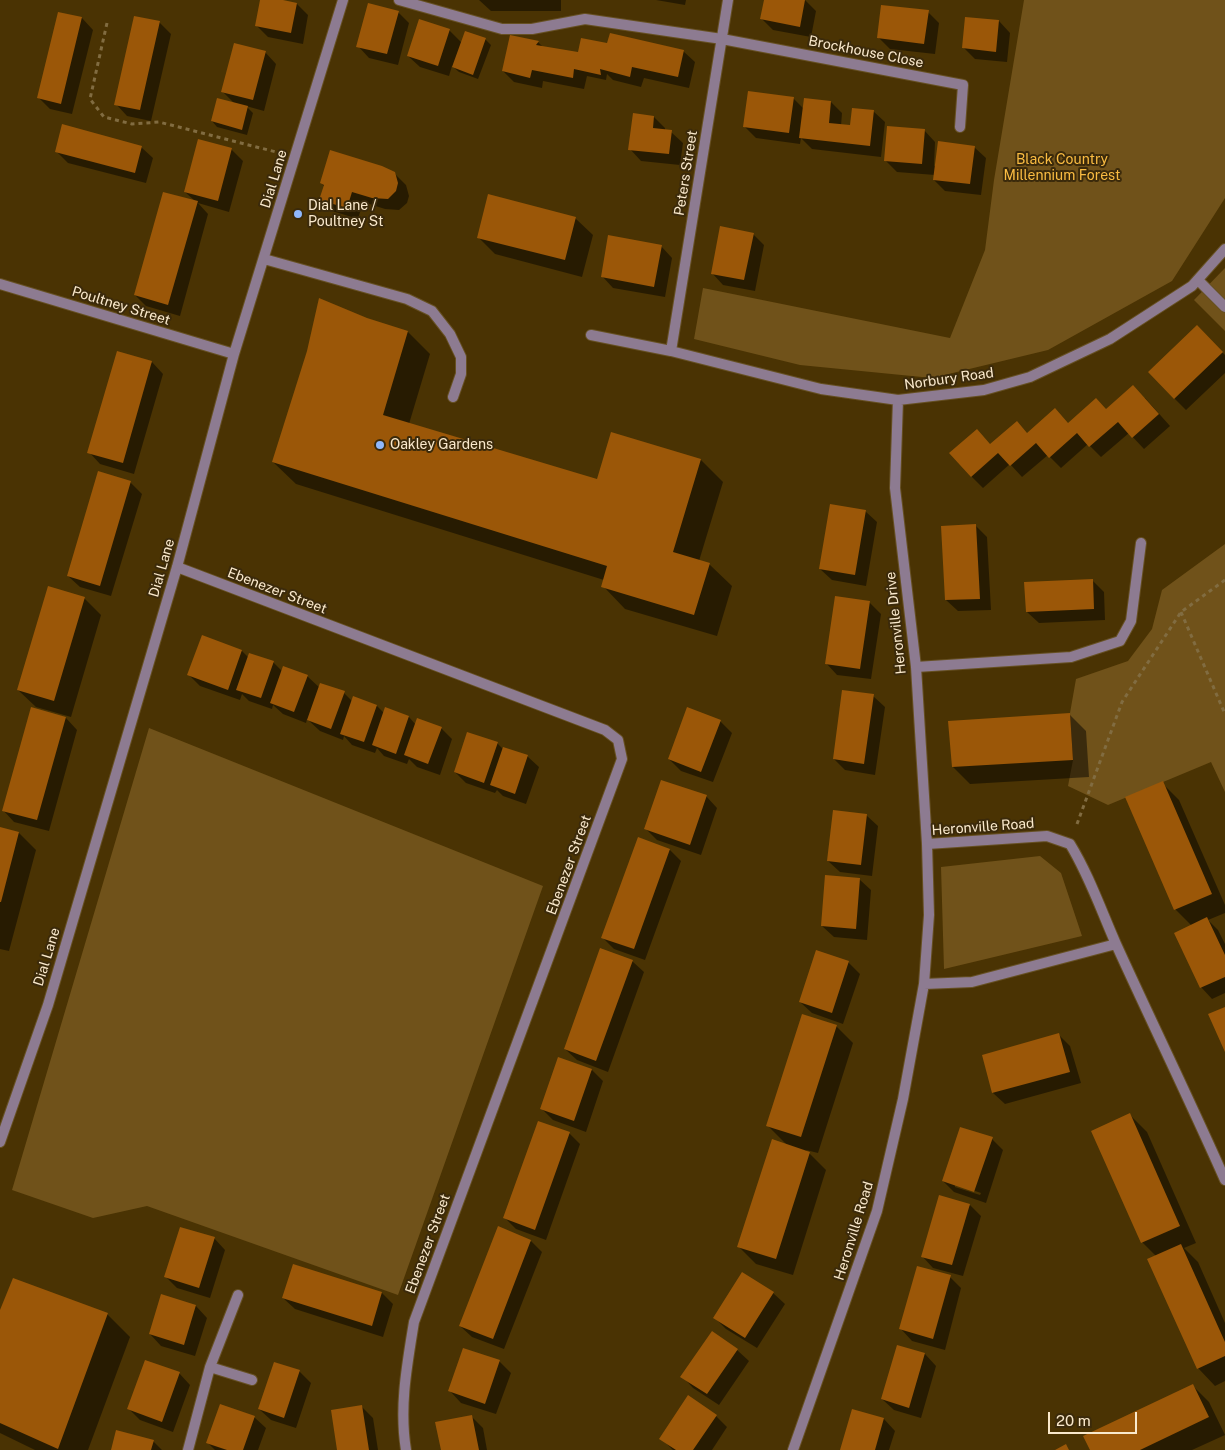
<!DOCTYPE html>
<html>
<head>
<meta charset="utf-8">
<style>
	body { margin:0 }
	#map { position:relative; width:1225px; height:1450px; overflow:hidden; background:#4a3303; font-family:"Public Sans",sans-serif }
	canvas { display:block }
	.scale { position:absolute; left:1048px; top:1412px; width:89px; height:22px; box-sizing:border-box; border:2px solid #fae9cc; border-top:0; padding-left:6px; font-size:15px; line-height:18px; white-space:nowrap; color:#fae9cc; -webkit-text-stroke:4px #3b2a0b; paint-order:stroke }
</style>
</head>
<body>
<div id="map">
<canvas width="1225" height="1450"></canvas>
<div class="scale">20 m</div>
</div>
<script>
const g = document.querySelector('canvas').getContext('2d');
g.lineJoin = 'round';
function paint(path, color) {
  g.fillStyle = color;
  g.fill(path, 'evenodd');
}
function trace(path, color, width, dash) {
  g.strokeStyle = color;
  g.lineWidth = width;
  g.lineCap = dash ? 'butt' : 'round';
  g.setLineDash(dash || []);
  g.stroke(path);
}
function write(font, color, halo, rows, align = 'center') {
  g.font = font + ' "Public Sans",sans-serif';
  g.lineWidth = 4;
  g.setLineDash([]);
  g.textBaseline = 'middle';
  g.strokeStyle = halo;
  g.fillStyle = color;
  for (const [text, x, y, turn = 0] of rows) {
    g.save();
    g.translate(x, y);
    g.rotate((+turn || 0) * Math.PI / 180);
    g.textAlign = isNaN(turn) ? turn : align;
    if (halo) g.strokeText(text, 0, 0);
    g.fillText(text, 0, 0);
    g.restore();
  }
}
paint(new Path2D(`
	M1024,0H1225V198L1172,281L1048,350L932,378L800,365L694,339L703,288L950,338L985,250L994,180Z
	M1225,268V331L1194,300Z
	M1225,544V792L1211,762L1108,805L1068,786L1073,760L1070,713L1076,679L1128,661L1152,629L1162,590Z
	M149,728L543,886L398,1295L147,1206L93,1218L12,1190Z
	M1040,856L1061,873L1082,936L944,969L941,867Z`), '#70521a');
paint(new Path2D(`
	M262,0H277L297,4L308,15L303,44L268,37L256,25Z
	M479,0H561V11H491Z
	M656,0H686L685,5Z
	M765,0H805L816,11L811,37L773,30L761,18Z
	M398,12L409,23L398,65L369,58L358,46Z
	M928,12L939,23L935,54L890,49L879,38Z
	M59,13L82,18L93,30L72,114L50,109L38,97Z
	M999,21L1010,33L1007,62L975,59L964,48Z
	M159,22L171,34L151,121L127,116L116,104Z
	M449,30L462,43L485,39L491,45L478,79L459,72L452,66L449,76L420,67L408,56Z
	M538,42L543,47L579,53L683,51L695,62L689,88L644,78L641,87L613,80L607,74L606,80L587,76L584,89L543,81L542,88L514,82L503,71Z
	M265,52L276,64L264,111L246,106L253,113L247,135L217,127L212,121L235,104L222,91Z
	M793,98L804,109L831,102L842,113L841,126L851,127L873,111L885,122L881,157L812,149L801,138L800,144L756,138L744,126Z
	M654,117L665,128V131L671,132L683,143L680,165L641,161L630,149Z
	M924,130L935,142L934,166L974,147L986,158L981,195L945,191L934,180L935,175L897,172L886,161Z
	M141,147L153,158L146,183L68,163L56,151Z
	M231,149L243,161L229,212L198,203L208,214L180,316L146,306L135,295L196,202L185,192Z
	M394,173L406,185L409,196L407,203L399,210L385,209L363,202L358,219L332,211L321,200L325,187L321,183Z
	M575,218L593,235L582,277L495,254L478,237Z
	M753,234L764,245L755,291L723,285L712,273Z
	M661,246L672,258L665,297L613,288L602,276Z
	M366,320L408,332L430,354L409,424L598,481L701,460L723,482L699,561L709,564L732,586L717,636L625,609L603,586L604,580L296,484L273,462Z
	M1197,327L1225,355V373L1186,410L1174,398Z
	M152,362L163,374L134,474L100,464L89,452Z
	M1145,398L1170,426L1144,449L1129,433L1101,457L1088,444L1061,468L1048,455L1022,477L1010,464L983,488L971,476L991,445L1068,424Z
	M130,482L142,494L111,596L80,587L68,576Z
	M865,511L877,522L866,586L832,580L820,569Z
	M976,526L987,537L991,610L958,611L946,600Z
	M1092,580L1104,592L1105,620L1039,623L1027,612Z
	M84,598L101,615L71,717L36,707L18,690Z
	M869,602L881,614L871,679L837,675L826,663Z
	M203,637L242,651L249,658L273,662L283,672L307,676L320,688L344,693L352,701L354,698L377,706L384,713L386,709L409,717L416,725L441,728L452,739L440,775L417,767L409,759L407,764L384,756L377,748L375,753L352,745L344,736L343,740L320,731L307,719L306,723L283,714L273,705L272,709L249,701L242,694L240,700L200,686L189,675Z
	M873,696L885,707L875,775L845,770L834,759Z
	M32,709L66,718L77,730L49,831L14,822L3,810Z
	M1069,714L1086,731L1089,777L970,784L953,767Z
	M720,721L732,733L713,782L681,771L669,759Z
	M497,743L504,750L527,756L539,767L526,804L503,796L497,790L495,793L466,783L455,772Z
	M1162,783L1179,800L1225,905V913L1208,920L1218,930L1225,944V993L1212,999L1201,987L1192,926L1176,910L1127,798Z
	M706,796L717,808L701,855L657,840L646,829Z
	M866,815L878,826L872,876L840,872L828,861Z
	M0,828L19,833L36,850L9,951L0,949Z
	M639,838L670,850L681,861L645,960L614,949L603,938Z
	M859,879L871,890L867,940L834,937L822,926Z
	M632,961L644,972L608,1072L577,1060L565,1049Z
	M848,962L860,974L843,1024L812,1013L800,1002Z
	M836,1026L853,1043L818,1153L806,1150L826,1170L793,1275L756,1264L739,1247L788,1146L768,1126Z
	M1059,1035L1070,1046L1081,1083L1005,1104L993,1093L983,1056Z
	M592,1070L603,1081L586,1132L553,1120L542,1109Z
	M1130,1115L1147,1132L1196,1243L1184,1248L1198,1262L1225,1323V1381L1215,1386L1198,1368L1156,1256L1142,1242Z
	M569,1133L580,1144L546,1240L516,1229L505,1218Z
	M992,1139L1003,1150L986,1203L954,1192L943,1181ZM955,1184L981,1193L980,1195L955,1187Z
	M970,1205L981,1216L963,1276L933,1268L922,1256Z
	M214,1238L225,1250L210,1298L177,1288L166,1277Z
	M531,1241L542,1252L504,1349L472,1337L460,1326Z
	M950,1277L961,1288L945,1350L912,1341L901,1329Z
	M382,1293L393,1304L383,1337L295,1309L283,1298Z
	M773,1293L785,1304L757,1348L726,1329L714,1317Z
	M162,1296L196,1306L207,1318L195,1356L161,1346L150,1334Z
	M0,1314H107L130,1337L88,1450H35L0,1433Z
	M898,1346L925,1354L936,1366L921,1418L894,1410L882,1399Z
	M737,1350L749,1361L719,1405L693,1388L682,1376Z
	M499,1361L511,1373L496,1414L461,1403L450,1391Z
	M299,1371L311,1383L296,1428L271,1420L259,1409Z
	M179,1373L190,1385L173,1432L140,1420L129,1409Z
	M1192,1385L1209,1402L1225,1435L1192,1450H1091Z
	M362,1407L373,1418L378,1450H338Z
	M853,1410L884,1419L895,1431L889,1450H841Z
	M471,1416L483,1428L487,1450H442Z
	M716,1416L727,1427L712,1450H673L661,1438Z
	M254,1417L266,1428L258,1450H215L208,1443Z
	M153,1441L162,1450H112Z`), '#0007');
paint(new Path2D(`
	M260,0H283L297,3L291,33L255,26Z
	M764,0H805L800,27L760,19Z
	M368,3L399,11L387,54L356,47Z
	M881,5L929,10L924,44L877,38Z
	M58,12L82,17L61,104L37,98Z
	M134,16L160,21L140,110L114,105Z
	M965,17L999,20L996,52L962,48Z
	M419,19L450,29L438,66L407,56Z
	M465,31L486,38L473,75L452,67Z
	M610,33L684,50L678,77L632,67L630,77L600,69L601,75L574,69L573,78L532,70L530,78L502,71L510,35L539,41L536,45L578,52L581,38L607,43Z
	M234,43L266,51L253,100L221,92Z
	M748,91L794,97L789,133L743,127Z
	M217,98L248,106L242,130L211,121Z
	M804,98L831,101L829,123L850,125L852,108L874,110L870,146L799,138Z
	M633,113L654,116L653,128L672,130L669,154L628,150Z
	M62,124L142,146L135,173L55,152Z
	M887,126L925,129L922,164L884,161Z
	M198,139L232,148L218,201L184,192Z
	M938,141L975,146L970,184L933,180Z
	M330,150L382,166L395,172L398,183L396,191L388,199L372,198L352,192L347,208L319,200L324,185L320,183Z
	M163,192L198,201L168,305L134,295Z
	M488,194L576,217L565,260L477,238Z
	M720,226L754,233L744,280L711,274Z
	M608,235L662,245L654,287L601,277Z
	M319,298L367,318L408,331L383,415L597,479L611,432L701,459L673,552L710,563L694,615L601,587L607,566L272,462L307,351Z
	M1197,325L1223,352L1174,399L1148,372Z
	M117,351L152,361L123,463L87,453Z
	M1133,385L1159,414L1132,438L1118,422L1089,447L1077,433L1049,458L1036,443L1010,466L998,453L971,477L949,453L977,429L990,444L1017,421L1027,433L1055,408L1068,423L1096,398L1106,409Z
	M98,471L131,481L100,586L67,576Z
	M830,504L866,510L855,575L819,569Z
	M976,524L980,599L945,600L941,526Z
	M1093,579L1094,609L1026,612L1024,582Z
	M48,586L85,597L54,701L17,690Z
	M835,596L870,601L860,669L825,664Z
	M202,635L242,650L228,690L187,675Z
	M249,653L274,661L261,698L236,690Z
	M283,666L308,675L294,712L270,703Z
	M320,683L345,691L331,729L307,720Z
	M842,690L874,694L864,764L833,759Z
	M353,696L377,705L364,742L340,734Z
	M31,707L66,717L37,820L2,811Z
	M385,707L409,716L396,754L372,745Z
	M687,707L721,720L701,772L668,759Z
	M1070,713L1073,760L952,767L948,721Z
	M417,718L442,727L428,764L404,755Z
	M467,732L498,742L484,783L454,772Z
	M503,747L528,755L515,794L490,785Z
	M661,780L707,795L690,845L644,829Z
	M1163,781L1212,894L1174,910L1125,797Z
	M833,810L867,814L861,865L827,861Z
	M0,827L19,832L1,902H0Z
	M638,837L670,849L634,949L601,938Z
	M825,875L860,878L856,929L821,926Z
	M1207,917L1225,955V977L1200,988L1174,933Z
	M600,948L633,960L596,1061L564,1049Z
	M816,950L849,961L832,1013L799,1002Z
	M1225,1007V1052L1208,1014Z
	M802,1014L837,1025L801,1137L766,1126Z
	M1059,1033L1070,1072L992,1093L982,1055Z
	M558,1057L592,1069L574,1121L540,1109Z
	M1130,1113L1180,1226L1141,1243L1091,1131Z
	M538,1121L570,1132L535,1230L503,1218Z
	M960,1127L993,1137L974,1192L942,1181Z
	M772,1139L810,1152L776,1259L737,1247Z
	M939,1195L970,1204L952,1265L921,1257Z
	M498,1226L531,1240L493,1339L459,1326Z
	M180,1227L215,1237L199,1288L164,1277Z
	M1181,1244L1225,1342V1356L1197,1369L1147,1259Z
	M293,1264L382,1292L372,1326L282,1298Z
	M917,1266L951,1275L933,1339L899,1329Z
	M742,1272L774,1292L745,1338L713,1318Z
	M13,1278L108,1313L58,1449L0,1423V1310Z
	M161,1294L196,1305L184,1345L149,1334Z
	M712,1331L738,1349L707,1394L680,1377Z
	M897,1345L925,1353L909,1408L881,1399Z
	M463,1348L500,1360L485,1404L448,1391Z
	M145,1360L180,1372L162,1422L127,1409Z
	M274,1362L300,1370L284,1418L258,1409Z
	M1193,1384L1209,1417L1140,1450H1090L1083,1436Z
	M688,1395L717,1415L693,1450H676L659,1439Z
	M220,1404L255,1416L243,1450H227L206,1443Z
	M362,1405L369,1450H337L331,1410Z
	M852,1409L884,1418L875,1450H840Z
	M472,1415L479,1450H441L435,1422Z
	M116,1430L154,1440L151,1450H111Z
	M1066,1444L1069,1450H1055Z`), '#9b5708');
const service = new Path2D(`
	M1198,280L1225,307`);
const minor = new Path2D(`
	M399,0L502,29H532L585,19L722,39L963,85L960,127
	M264,259L407,299L432,311L450,334L461,357V374L453,397
	M0,284L234,354
	M591,335L671,351L821,389L898,400L984,390L1030,377L1110,339L1192,286L1225,249
	M671,351L728,0
	M177,567L605,730L618,740L622,759L414,1322C407,1365 399,1407 406,1450
	M916,667L1071,657L1120,641L1131,621L1141,543
	M927,844L1047,836L1070,844C1089,875 1101,910 1116,944C1152,1023 1190,1101 1225,1180
	M924,984L972,982L1116,944
	M0,1142L48,1005L177,567L234,354L343,0
	M210,1367L252,1380
	M188,1450L210,1367L238,1295
	M793,1450L877,1211L903,1099L924,984L929,915L927,844L916,667L895,488L898,400`);
trace(service, '#665023', 12);
trace(minor, '#665023', 12);
trace(new Path2D(`
	M107,23L90,99L104,117L132,124L159,122L276,152
	M1181,612L1225,714
	M1077,824L1122,702L1181,612L1225,580`), '#816c41', 3, [4, 4]);
trace(service, '#8d7b91', 10);
trace(minor, '#8d7b91', 10);
for (const [x, y, r, color] of [
	[298,214,5,"#8fb8fd"],
	[380,445,5,"#8fb8fd"]
]) {
  const dot = new Path2D();
  dot.arc(x, y, r, 0, 2 * Math.PI);
  g.fillStyle = color;
  g.fill(dot);
  trace(dot, '#3b2a0b', 2);
}
write('14px', '#fae9cc', '#3b2a0b', [
	["Brockhouse Close",866,52,11],
	["Peters Street",686,173,-81],
	["Dial Lane",274,179,-73],
	["Poultney Street",121,306,17],
	["Norbury Road",949,379,-8],
	["Dial Lane",162,568,-74],
	["Ebenezer Street",277,591,21],
	["Heronville Drive",896,623,-96],
	["Heronville Road",983,827,-4],
	["Ebenezer Street",569,865,-70],
	["Dial Lane",47,957,-73],
	["Heronville Road",854,1231,-73],
	["Ebenezer Street",428,1244,-70]
]);
write('14px', '#fabc42', '#3b2a0b', [
	["Black Country",1062,160],
	["Millennium Forest",1062,176]
]);
write('14px', '#fae9cc', '#3b2a0b', [
	["Dial Lane /",308,206],
	["Poultney St",308,222],
	["Oakley Gardens",390,445]
], 'left');
</script>
</body>
</html>
